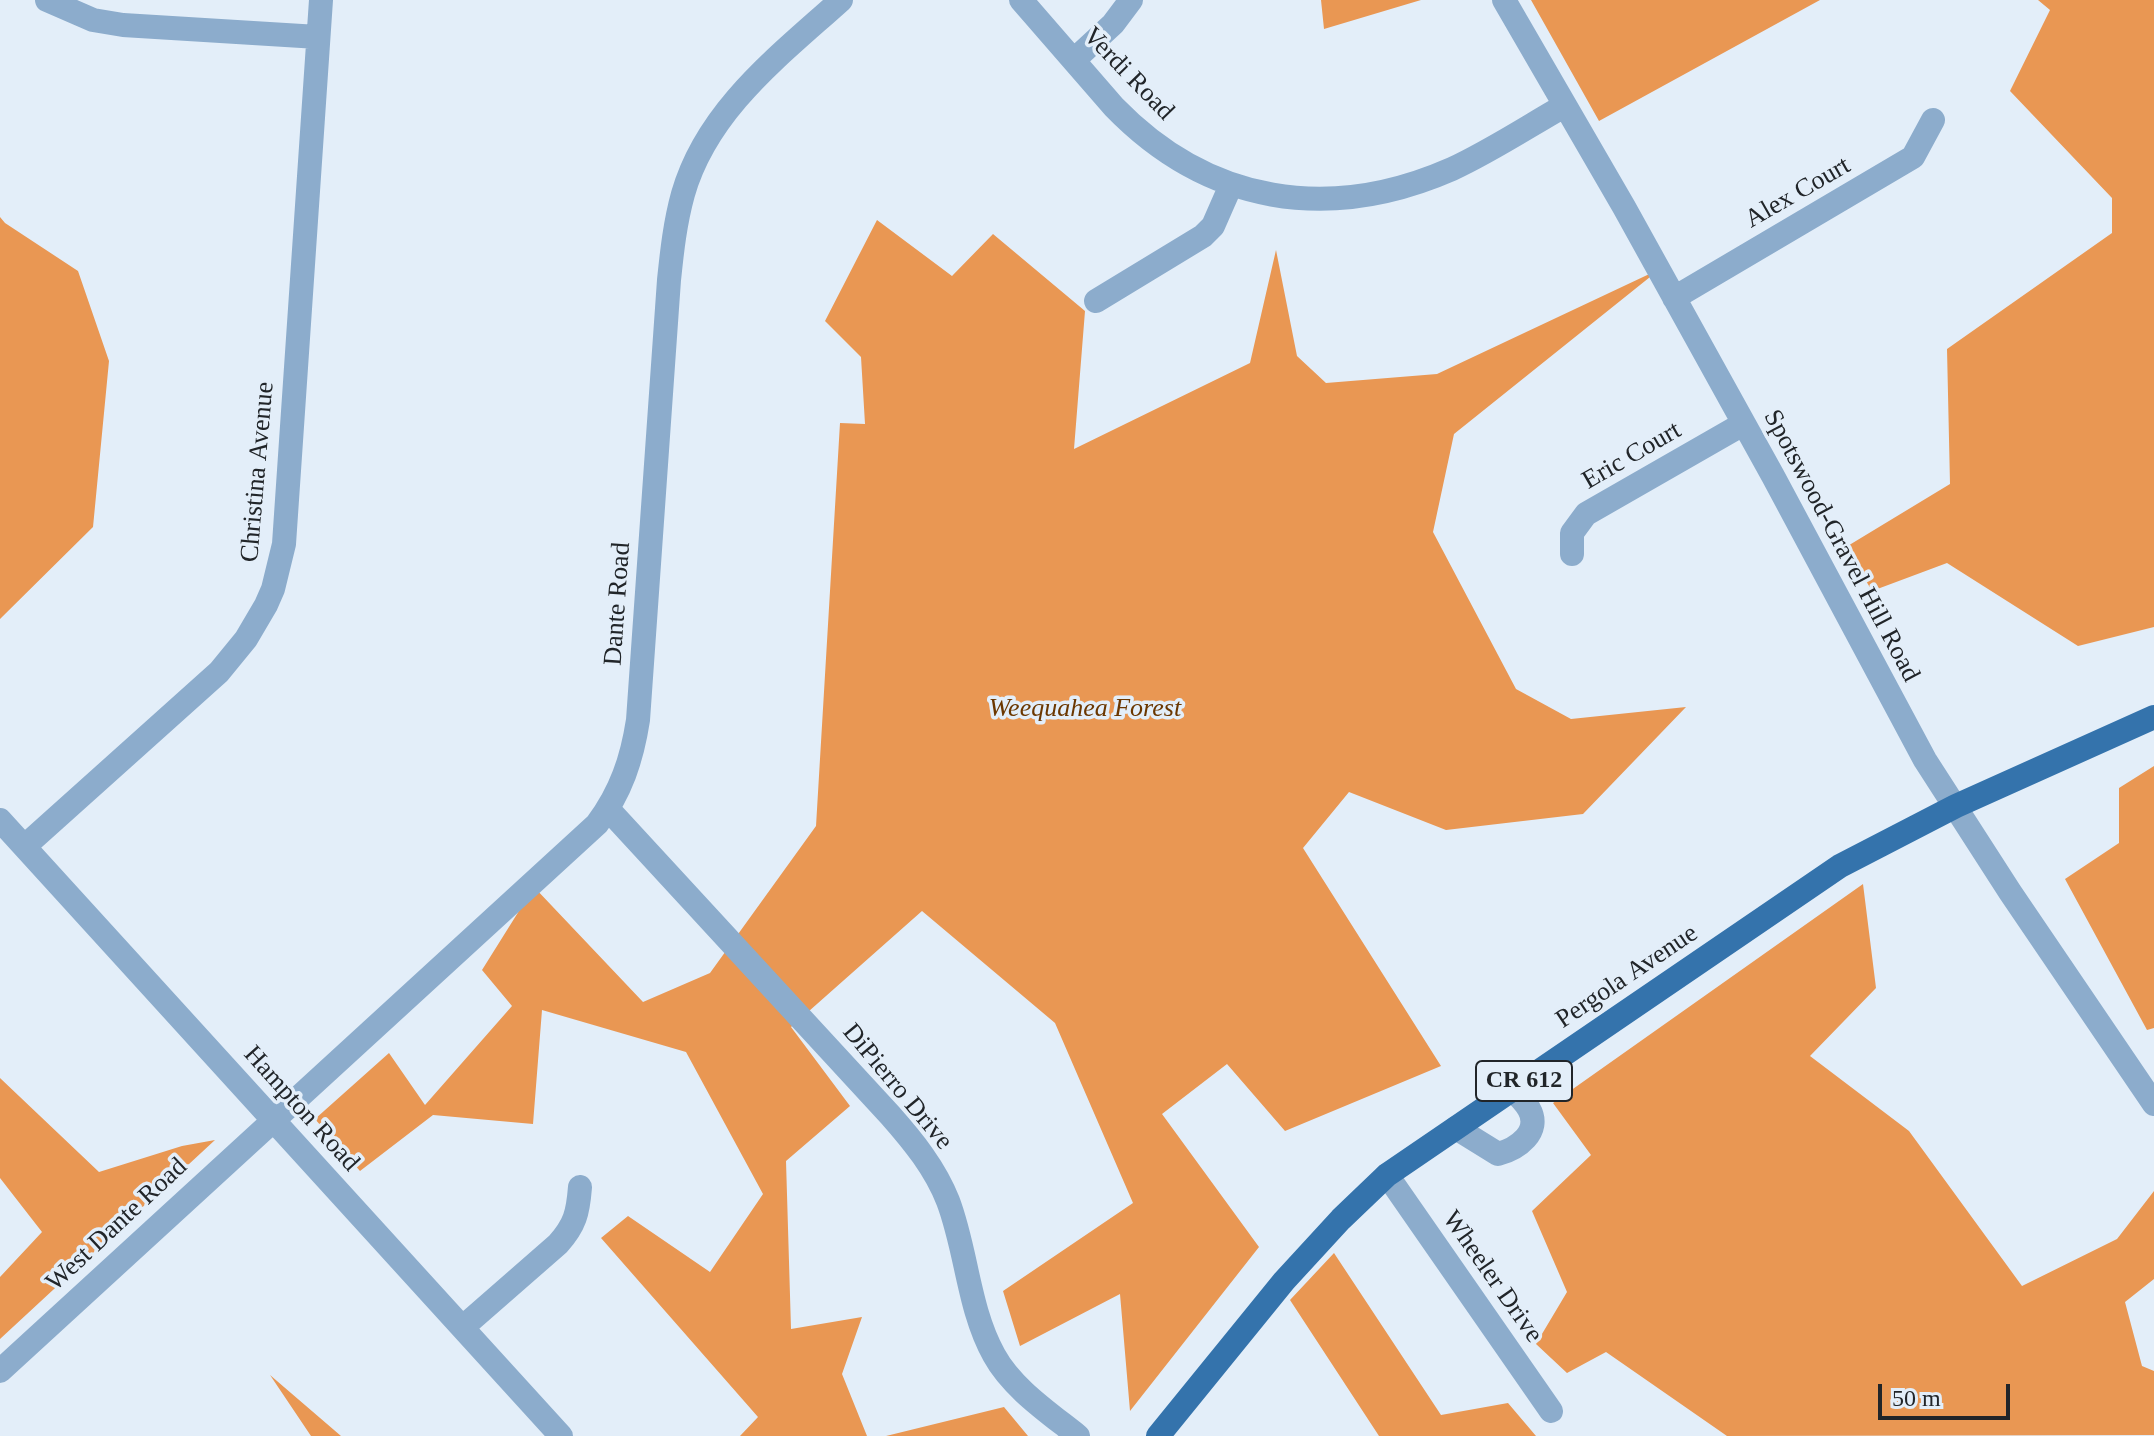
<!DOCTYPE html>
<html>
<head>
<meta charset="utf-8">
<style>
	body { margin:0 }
	#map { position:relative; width:2154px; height:1436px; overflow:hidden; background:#e3eef9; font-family:"Times New Roman",serif }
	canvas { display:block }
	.scale { position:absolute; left:1878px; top:1384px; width:132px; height:36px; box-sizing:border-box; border:4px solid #212529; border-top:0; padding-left:10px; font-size:24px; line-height:28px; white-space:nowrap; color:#212529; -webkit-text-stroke:6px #e3eef9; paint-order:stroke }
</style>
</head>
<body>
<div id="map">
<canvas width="2154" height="1436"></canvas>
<div class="scale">50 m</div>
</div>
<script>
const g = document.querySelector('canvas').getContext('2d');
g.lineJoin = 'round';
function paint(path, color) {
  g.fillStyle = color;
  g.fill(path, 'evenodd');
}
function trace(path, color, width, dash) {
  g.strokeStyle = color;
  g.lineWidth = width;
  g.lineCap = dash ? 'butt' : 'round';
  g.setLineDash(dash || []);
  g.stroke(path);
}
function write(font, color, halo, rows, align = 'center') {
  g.font = font + ' "Times New Roman",serif';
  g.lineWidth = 7;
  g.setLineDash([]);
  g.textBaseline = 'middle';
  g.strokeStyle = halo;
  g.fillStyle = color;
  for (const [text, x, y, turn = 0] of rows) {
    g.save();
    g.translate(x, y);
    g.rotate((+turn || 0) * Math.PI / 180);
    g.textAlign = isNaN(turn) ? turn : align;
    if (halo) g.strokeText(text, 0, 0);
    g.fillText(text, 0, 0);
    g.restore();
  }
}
paint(new Path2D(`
	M1321,0H1421L1324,29Z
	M1531,0H1820L1599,121Z
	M2038,0H2154V627L2078,646L1947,563L1872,591L1846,547L1950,484L1947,349L2112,233V198L2010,91L2050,10Z
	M0,217L5,223L78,271L109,361L93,527L0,619Z
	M877,220L952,276L993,234L1085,311L1074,449L1250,363L1276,250L1297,356L1326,383L1437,374L1660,269L1454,434L1433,532L1516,689L1571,719L1686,707L1583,814L1446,830L1349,792L1303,848L1441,1066L1285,1131L1227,1064L1162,1114L1259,1247L1130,1411L1120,1294L1020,1346L1003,1291L1133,1203L1055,1023L922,911L791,1027L850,1106L786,1161L791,1329L862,1317L842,1374L867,1436H740L758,1417L601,1238L628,1216L710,1272L763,1194L686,1052L542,1010L533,1124L433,1115L360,1171L315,1119L389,1053L425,1105L512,1006L482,970L534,887L643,1002L710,973L816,826L840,423L865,424L861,357L825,321Z
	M2154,766V1028L2147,1030L2065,879L2119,843V788Z
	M1863,884L1876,988L1810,1056L1909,1131L2022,1286L2117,1239L2154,1191V1279L2125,1302L2142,1366L2154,1371V1435L1727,1436L1606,1352L1567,1373L1536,1344L1567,1292L1532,1211L1591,1155L1553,1103Z
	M0,1078L99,1172L182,1146L215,1140L0,1339V1277L42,1232L0,1178Z
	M1334,1253L1441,1415L1508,1403L1536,1436H1379L1290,1300Z
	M270,1375L341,1436H311Z
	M1004,1407L1028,1436H886Z`), '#e99753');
trace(new Path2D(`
	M47,0L93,20L123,25L318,37
	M1021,0L1114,107C1208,204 1329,223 1452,169C1491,151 1527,127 1564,106
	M1504,0L1624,207L1773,476L1925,760L2010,892L2154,1104
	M1074,60L1113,24L1131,0
	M1674,298L1913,157L1933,120
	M1096,301L1203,236L1213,226L1231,185
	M1572,554V533L1586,514L1743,424
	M608,809L890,1115C913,1141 935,1168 948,1201C967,1251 968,1308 994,1355C1012,1388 1048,1412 1078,1436
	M0,820L561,1436
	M25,846L219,672L246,639L266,605L273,589L284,544L321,0
	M1456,1128L1498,1154C1517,1149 1542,1132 1529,1109C1525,1102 1518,1095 1512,1089
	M1387,1175L1551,1411
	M463,1327L558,1244C575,1225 578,1213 580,1187
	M0,1371L597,824C621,792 632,759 638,720L669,280C672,251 675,223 683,194C707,110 779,56 841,0`), '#8caccc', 24);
trace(new Path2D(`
	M1158,1436L1284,1281L1341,1219L1387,1175L1840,866L1956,806L2154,717`), '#3473ac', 24);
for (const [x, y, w] of [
	[1524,1081,96]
]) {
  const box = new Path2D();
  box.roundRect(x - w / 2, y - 20, w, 40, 6);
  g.fillStyle = '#e3eef9';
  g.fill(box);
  trace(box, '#212529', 2);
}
write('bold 24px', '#212529', null, [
	["CR 612",1524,1081]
]);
write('26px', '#212529', '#e3eef9', [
	["Verdi Road",1128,74,46],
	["Alex Court",1798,193,-30],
	["Eric Court",1632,456,-30],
	["Christina Avenue",258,472,-85],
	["Spotswood-Gravel Hill Road",1841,546,62],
	["Dante Road",618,604,-86],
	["Pergola Avenue",1627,977,-34],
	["DiPierro Drive",897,1087,50],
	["Hampton Road",301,1109,48],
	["West Dante Road",117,1225,-43],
	["Wheeler Drive",1492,1277,55]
]);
write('italic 26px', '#6b3700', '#e3eef9', [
	["Weequahea Forest",1085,709]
]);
</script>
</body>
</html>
